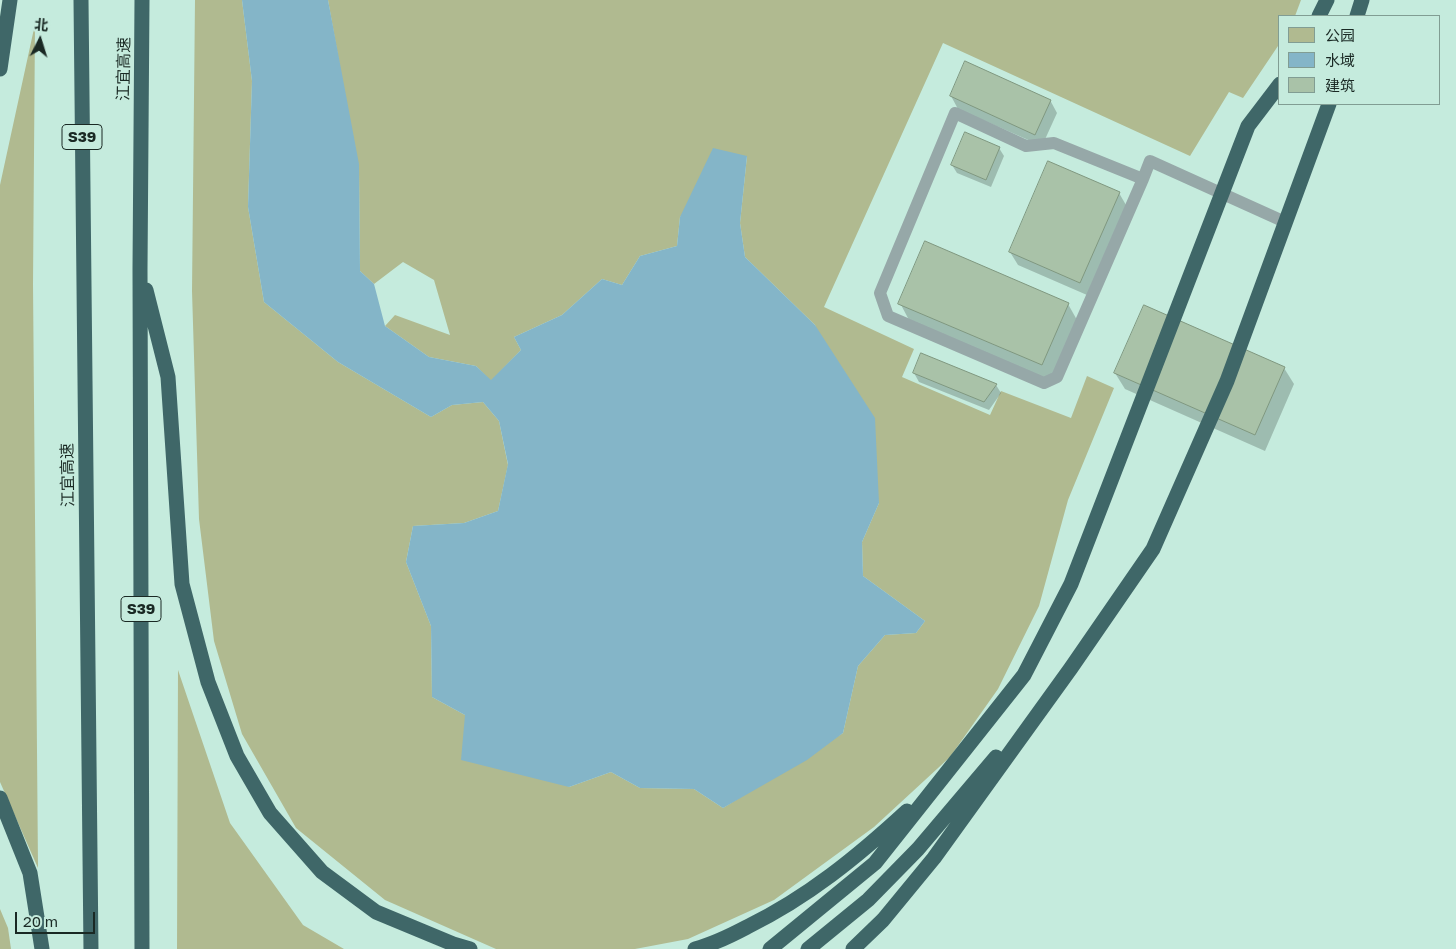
<!DOCTYPE html>
<html>
<head>
<meta charset="utf-8">
<style>
	body { margin:0 }
	#map { position:relative; width:1456px; height:949px; overflow:hidden; background:#c5ebdd; font-family:"Golos Text","Noto Sans SC",sans-serif }
	canvas { display:block }
	.legend { position:absolute; left:1278px; top:15px; width:162px; height:90px; box-sizing:border-box; background:#c5ebdd; border:1px solid #819d93; margin:0; padding:6px 9px; list-style:none; font-size:15px; color:#1a2924 }
	.legend li { display:flex; align-items:center; gap:10px; height:25px }
	.legend b { width:25px; border:1px solid #819d93 }
	.north { position:absolute; left:15px; top:15px; width:50px; height:50px; -webkit-text-stroke:4px #c5ebdd; paint-order:stroke; rotate:5deg; font-size:14px; font-weight:700; line-height:20px; text-align:center; color:#1a2924 }
	.north::after { content:''; display:block; margin:auto; width:18px; height:22px; background:#1a2924; clip-path:polygon(50% 0,100% 100%,50% 72%,0 100%) }
	.scale { position:absolute; left:15px; top:912px; width:80px; height:22px; box-sizing:border-box; border:2px solid #1a2924; border-top:0; padding-left:6px; font-size:15px; line-height:18px; white-space:nowrap; color:#1a2924; -webkit-text-stroke:4px #c5ebdd; paint-order:stroke }
</style>
</head>
<body>
<div id="map">
<canvas width="1456" height="949"></canvas>
<ul class="legend">
<li><b style="height:14px;background:#b0ba90"></b>公园</li>
<li><b style="height:14px;background:#84b5c8"></b>水域</li>
<li><b style="height:14px;background:#a9c2a8"></b>建筑</li>
</ul>
<div class="north">北</div>
<div class="scale">20 m</div>
</div>
<script>
const g = document.querySelector('canvas').getContext('2d');
g.lineJoin = 'round';
function paint(path, color) {
  g.fillStyle = color;
  g.fill(path, 'evenodd');
}
function trace(path, color, width, dash) {
  g.strokeStyle = color;
  g.lineWidth = width;
  g.lineCap = dash ? 'butt' : 'round';
  g.setLineDash(dash || []);
  g.stroke(path);
}
function write(font, color, halo, rows, align = 'center') {
  g.font = font + ' "Golos Text","Noto Sans SC",sans-serif';
  g.lineWidth = 4.5;
  g.setLineDash([]);
  g.textBaseline = 'middle';
  g.strokeStyle = halo;
  g.fillStyle = color;
  for (const [text, x, y, turn = 0] of rows) {
    g.save();
    g.translate(x, y);
    g.rotate((+turn || 0) * Math.PI / 180);
    g.textAlign = isNaN(turn) ? turn : align;
    if (halo) g.strokeText(text, 0, 0);
    g.fillText(text, 0, 0);
    g.restore();
  }
}
paint(new Path2D(`
	M195,0H242L252,81L248,207L264,302L338,362L431,417L452,405L483,402L499,421L508,465L498,511L464,523L413,526L406,562L431,626L432,697L465,715L569,787L611,772L640,788L694,789L723,808L843,733L858,666L885,635L916,633L925,621L863,576L862,542L879,503L815,325L745,257L740,223L747,156L680,217L677,246L640,256L622,285L602,279L562,315L514,337L521,350L491,381L476,366L429,357L385,326L395,315L450,335L434,280L403,262L374,284L360,271L359,174L328,0H1301L1295,16H1280V43L1243,98L1229,92L1190,156L943,43L824,307L914,349L902,377L990,415L1001,391L1071,418L1087,376L1114,388L1068,500L1039,606L998,689L950,757L874,827L774,900L688,939L635,949H496L385,900L296,828L242,734L214,641L199,519L192,291Z
	M35,24L33,284L38,868L0,782V185Z
	M178,670L230,823L303,925L344,949H177Z
	M0,909L8,928L11,949H0Z`), '#b0ba90');
paint(new Path2D(`
	M242,0H328L359,164L360,271L374,284L385,326L429,357L476,366L491,380L521,350L514,337L562,315L602,279L622,285L640,256L677,246L680,217L713,148L747,156L740,223L745,257L815,325L875,418L879,503L862,542L863,576L925,621L916,633L885,635L858,666L843,733L807,760L723,808L694,789L640,788L611,772L569,787L461,760L465,715L432,697L431,626L406,562L413,526L464,523L498,511L508,464L499,421L483,402L452,405L431,417L338,362L264,302L248,207L252,81Z`), '#84b5c8');
paint(new Path2D(`
	M951,96L1050,100L1057,113L1042,146L958,109Z
	M999,148L1004,156L991,187L957,173L952,165Z
	M1119,193L1126,205L1087,295L1018,265L1010,252Z
	M900,303L1068,304L1077,320L1051,381L909,320Z
	M922,355L996,385L1001,393L989,410L919,382L914,373Z
	M1284,368L1294,384L1265,451L1125,389L1115,373Z`), '#0003');
const building = new Path2D(`
	M965,61L1051,100L1035,135L950,96Z
	M965,132L1000,147L986,180L951,165Z
	M1048,161L1120,192L1080,283L1009,252Z
	M925,241L1069,303L1042,365L898,304Z
	M1144,305L1285,367L1255,435L1114,373Z
	M921,353L997,384L984,402L913,373Z`);
paint(building, '#a9c2a8');
trace(building, '#7f977f', 1);
trace(new Path2D(`
	M1143,179L1054,143L1026,146L955,113L880,293L888,316L1044,383L1057,377L1143,179L1150,161L1285,222`), '#96a8a8', 12);
trace(new Path2D(`
	M81,0L91,949
	M1319,16L1327,0
	M1357,16L1362,0
	M0,69L10,0
	M146,290L168,377L182,584L208,682L237,756L270,813L322,872L376,912L453,944L470,949
	M0,798L30,873L42,949
	M142,949L140,269L142,0
	M695,949C714,944 730,936 747,927C808,897 857,857 907,811
	M770,949L875,863L1024,675L1071,584L1248,126L1280,84
	M808,949L868,900L918,849L996,757
	M853,949L883,920L934,858L1071,668L1153,549L1227,381L1329,104`), '#3f6768', 15);
for (const [x, y, w] of [
	[82,137,40],
	[141,609,40]
]) {
  const box = new Path2D();
  box.roundRect(x - w / 2, y - 12.5, w, 25, 4);
  g.fillStyle = '#c5ebdd';
  g.fill(box);
  trace(box, '#1a2924', 1);
}
write('bold 15px', '#1a2924', null, [
	["S39",82,137],
	["S39",141,609]
]);
write('16px', '#1a2924', '#c5ebdd', [
	["江宜高速",124,69,-89],
	["江宜高速",68,475,-91]
]);
</script>
</body>
</html>
